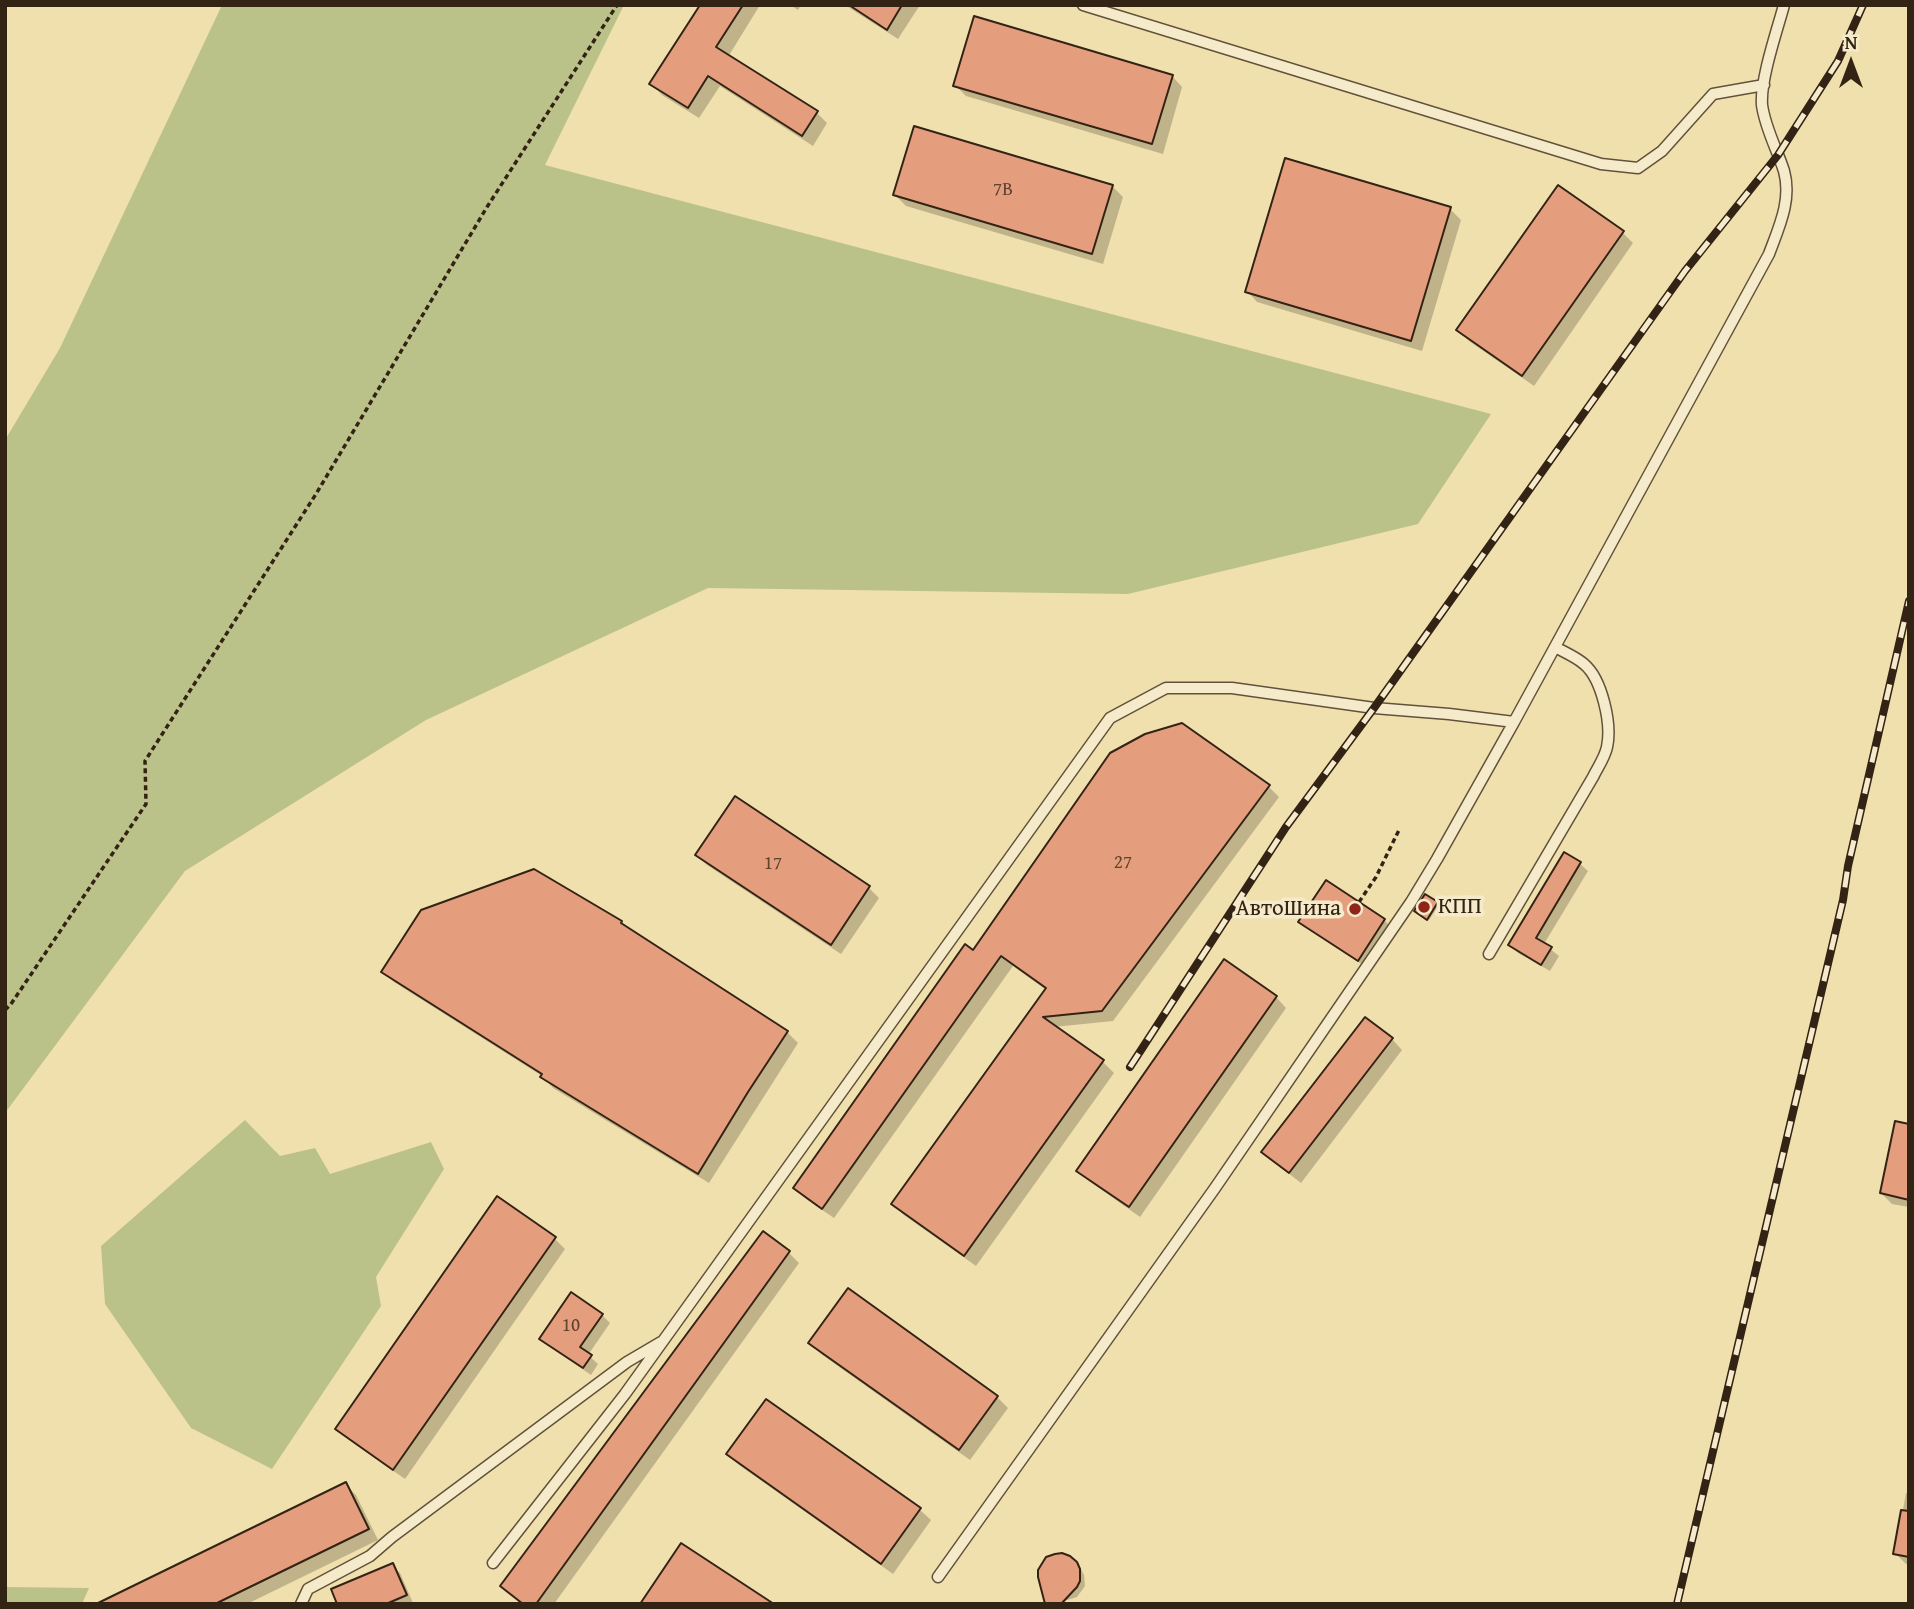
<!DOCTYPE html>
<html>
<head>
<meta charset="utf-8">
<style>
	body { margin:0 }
	#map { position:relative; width:1914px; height:1609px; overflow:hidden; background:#f0e0ad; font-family:"Gentium Book Plus",serif }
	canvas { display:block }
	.frame { position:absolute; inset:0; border:7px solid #332315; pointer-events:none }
	.north { position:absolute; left:1816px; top:28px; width:70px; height:70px; -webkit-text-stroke:5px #f5ebca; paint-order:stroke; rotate:0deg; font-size:19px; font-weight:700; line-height:28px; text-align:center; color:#332315 }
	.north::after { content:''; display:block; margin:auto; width:24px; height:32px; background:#332315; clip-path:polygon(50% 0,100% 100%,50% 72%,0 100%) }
</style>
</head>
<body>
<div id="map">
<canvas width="1914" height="1609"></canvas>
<div class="frame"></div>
<div class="north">N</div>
</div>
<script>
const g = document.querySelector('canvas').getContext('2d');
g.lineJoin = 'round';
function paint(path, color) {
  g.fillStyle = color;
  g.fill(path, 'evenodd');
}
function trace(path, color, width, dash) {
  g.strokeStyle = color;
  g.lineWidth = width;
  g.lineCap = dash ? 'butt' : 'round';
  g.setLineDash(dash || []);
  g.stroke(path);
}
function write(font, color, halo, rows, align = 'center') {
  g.font = font + ' "Gentium Book Plus",serif';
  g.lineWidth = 7;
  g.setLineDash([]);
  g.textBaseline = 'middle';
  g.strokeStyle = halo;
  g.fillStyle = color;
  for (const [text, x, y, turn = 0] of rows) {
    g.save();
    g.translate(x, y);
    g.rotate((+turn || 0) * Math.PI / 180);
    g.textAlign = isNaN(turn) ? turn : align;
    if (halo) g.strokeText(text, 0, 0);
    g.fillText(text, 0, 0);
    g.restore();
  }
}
paint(new Path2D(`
	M222,5H624L545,165L1491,414L1418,524L1128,594L708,588L426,720L185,871L5,1113V440L60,348Z
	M245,1120L280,1156L315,1148L330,1174L431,1142L444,1169L376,1277L381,1306L272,1469L191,1428L105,1304L101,1246Z
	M5,1587L89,1588L82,1604H5Z`), '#bbc289');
paint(new Path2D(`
	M702,5H760L728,57L817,113L827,123L813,146L720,86L699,118L662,95L652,84Z
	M790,5H801L798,10Z
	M845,5H920L898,39Z
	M1172,76L1182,87L1163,154L966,96L955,85Z
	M1112,186L1123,197L1103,264L906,206L895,195Z
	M1450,209L1461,220L1422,351L1257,302L1247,291Z
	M1622,232L1633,243L1534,386L1469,341L1458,330Z
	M1269,787L1279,797L1113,1021L1054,1027L1103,1062L1114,1073L976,1266L904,1215L893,1204L1046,990L1013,966L834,1218L806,1199L795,1188L974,952Z
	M735,799L869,888L879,898L841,954L707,865L697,855Z
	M1565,854L1580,864L1588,871L1544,944L1559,956L1550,971L1518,953L1510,945Z
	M1437,903L1439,905L1429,920L1418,913Z
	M1384,920L1392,928L1366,967L1309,929L1301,922Z
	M621,922L628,929L787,1032L798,1043L709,1183L553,1088L542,1076L394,982L384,972Z
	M1276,997L1286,1008L1140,1217L1089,1181L1078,1171Z
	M1392,1039L1402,1050L1301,1183L1274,1162L1263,1152Z
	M1909,1125V1207L1892,1204L1881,1193Z
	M554,1238L565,1249L405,1479L348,1439L337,1429Z
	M788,1252L799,1263L554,1604H522L513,1597L502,1586Z
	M602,1315L610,1323L588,1355L598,1364L591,1375L550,1347L542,1339Z
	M811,1343L997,1397L1008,1408L970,1460L821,1354Z
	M766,1401L920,1510L931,1520L893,1574L739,1465L728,1454Z
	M345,1484L356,1495L378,1540L247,1604H121Z
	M1906,1493H1909V1565L1906,1564L1895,1553Z
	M1069,1557L1081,1569L1084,1575L1085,1586L1077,1597L1064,1601Z
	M392,1565L400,1573L413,1603L339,1604Z`), '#0003');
const building = new Path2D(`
	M700,5H743L716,47L818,111L802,136L708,76L688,108L649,84Z
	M849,5H902L887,30Z
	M974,16L1173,75L1152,144L953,86Z
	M914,126L1113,185L1092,254L893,195Z
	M1285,158L1451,207L1411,341L1245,292Z
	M1558,185L1624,231L1522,376L1456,330Z
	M1182,723L1270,785L1102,1011L1043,1017L1104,1060L964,1256L891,1204L1046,988L1001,956L822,1209L793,1188L965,944L973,950L1110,753L1145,734Z
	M735,796L870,886L831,945L695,855Z
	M1564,852L1581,862L1536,938L1552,947L1541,965L1508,945Z
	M534,869L622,921L621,923L788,1031L748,1092L698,1174L540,1077L542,1074L381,972L421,910Z
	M1326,880L1385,919L1358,961L1298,922Z
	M1425,894L1438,902L1427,920L1414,911Z
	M1224,959L1277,996L1129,1207L1076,1171Z
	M1365,1017L1393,1038L1289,1173L1261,1152Z
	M1895,1121L1909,1124V1200L1880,1193Z
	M497,1196L556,1237L393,1470L335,1429Z
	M763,1231L790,1251L536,1604H523L500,1586Z
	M848,1288L998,1396L959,1450L808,1343Z
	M571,1292L603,1314L580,1347L592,1355L583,1368L539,1339Z
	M766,1399L921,1508L881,1564L726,1454Z
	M346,1482L369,1529L215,1604H96Z
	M1901,1510L1909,1511V1557L1893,1554Z
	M681,1543L774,1604H640Z
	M1062,1553L1070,1556L1077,1562L1080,1569V1581L1077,1587L1061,1604H1045L1038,1577V1570L1046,1557L1055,1554Z
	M393,1563L407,1595L386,1604H337L331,1589Z`);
paint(building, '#e59e7d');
trace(building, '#332315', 2);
const service = new Path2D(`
	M1083,5L1601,164L1638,168L1662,151L1713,94L1764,85
	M1489,954L1593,777C1598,767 1605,757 1607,747C1612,724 1602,679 1584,664C1576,657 1564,652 1555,647
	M493,1563L625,1394L1110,718L1166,688H1232L1374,708L1449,714L1514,722L1769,254C1779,227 1792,200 1784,171C1777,149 1765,128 1762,105C1760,80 1777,31 1784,5
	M938,1577L1215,1188L1411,902L1437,859L1514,722
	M301,1604L308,1589L370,1556L392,1537L627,1362L661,1342`);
trace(service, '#62523b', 13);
trace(new Path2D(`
	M1359,902L1376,877L1399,830
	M5,1010L11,1004L146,804L145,761L316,494L487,207L617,5`), '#332315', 3.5, [5, 3.5]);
trace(service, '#f5ebca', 10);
const rail = new Path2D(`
	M1130,1067L1286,827L1374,708L1685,271L1778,155L1838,61L1863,5
	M1677,1604L1843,900L1848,866L1909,601`);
trace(rail, '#332315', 8);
trace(rail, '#f5ebca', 5, [16]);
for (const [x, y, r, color] of [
	[1424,907,7,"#8f2418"],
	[1355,909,7,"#8f2418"]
]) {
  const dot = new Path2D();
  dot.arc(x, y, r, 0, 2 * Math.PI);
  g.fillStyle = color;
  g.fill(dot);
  trace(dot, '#f5ebca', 2.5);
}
write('19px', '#60422f', null, [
	["7В",1003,190],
	["27",1123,863],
	["17",773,864],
	["10",571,1326]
]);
write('23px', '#332315', '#f5ebca', [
	["КПП",1438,907],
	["АвтоШина",1341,909,"right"]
], 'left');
</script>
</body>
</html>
